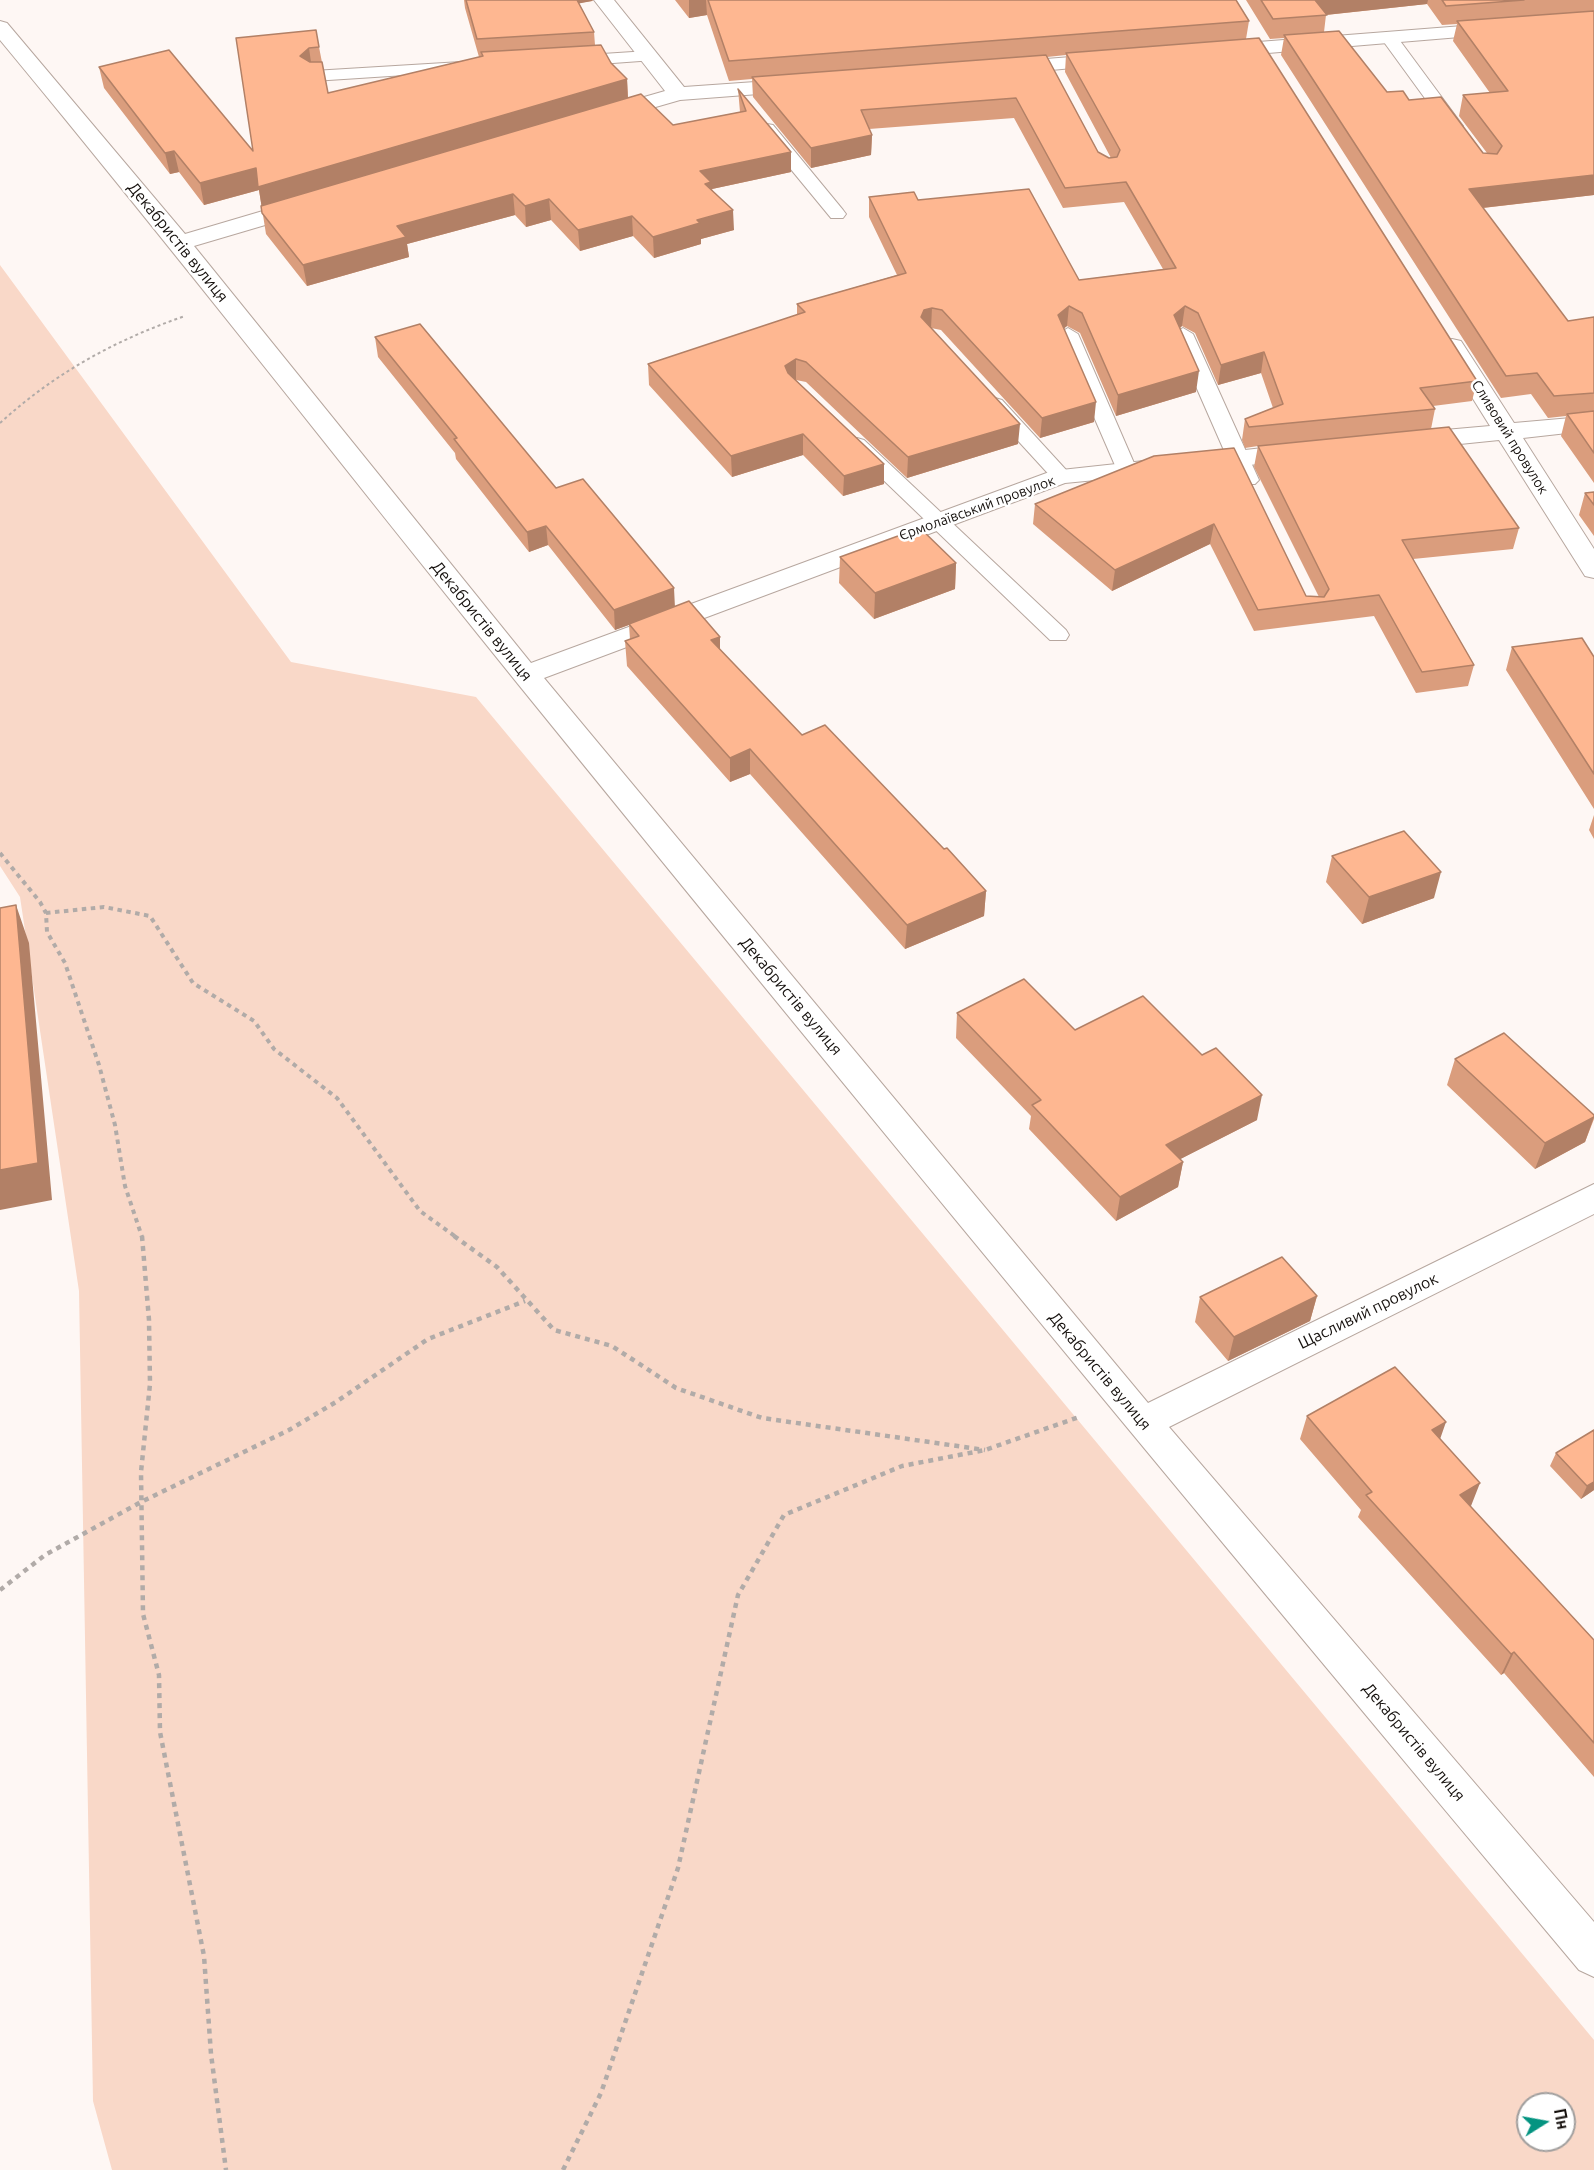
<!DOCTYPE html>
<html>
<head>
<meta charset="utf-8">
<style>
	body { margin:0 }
	#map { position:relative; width:1594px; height:2170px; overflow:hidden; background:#fef7f4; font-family:Ubuntu,sans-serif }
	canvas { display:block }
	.north { position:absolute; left:1516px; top:2092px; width:60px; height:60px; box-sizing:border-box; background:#fff; border:2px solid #a19f9e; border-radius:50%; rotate:79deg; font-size:16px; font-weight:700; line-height:24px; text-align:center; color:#15100d }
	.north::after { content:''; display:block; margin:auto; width:21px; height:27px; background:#049481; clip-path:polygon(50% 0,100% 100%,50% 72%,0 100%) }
</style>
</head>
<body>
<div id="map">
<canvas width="1594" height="2170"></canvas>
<div class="north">Пн</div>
</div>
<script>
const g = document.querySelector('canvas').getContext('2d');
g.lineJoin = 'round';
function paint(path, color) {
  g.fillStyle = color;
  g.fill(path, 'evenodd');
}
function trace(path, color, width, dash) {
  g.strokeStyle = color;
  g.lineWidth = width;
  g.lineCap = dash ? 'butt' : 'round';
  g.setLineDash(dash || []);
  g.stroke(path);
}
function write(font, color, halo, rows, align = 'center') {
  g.font = font + ' Ubuntu,sans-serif';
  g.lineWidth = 5;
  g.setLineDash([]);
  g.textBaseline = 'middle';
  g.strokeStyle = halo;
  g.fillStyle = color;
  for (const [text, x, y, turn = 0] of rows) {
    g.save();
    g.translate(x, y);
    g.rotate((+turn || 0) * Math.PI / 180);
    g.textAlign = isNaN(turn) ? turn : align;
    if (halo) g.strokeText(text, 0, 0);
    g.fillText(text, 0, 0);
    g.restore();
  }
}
paint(new Path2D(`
	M0,265L291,662L476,697L1594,2040V2170H112L93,2101L79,1291L20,897L0,866ZM1528,2104H1564V2140H1528Z`), '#f9d8c8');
const lane = new Path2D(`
	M1389,33L1395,34L1460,122L1463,126L1460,130H1448L1381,38Z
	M648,51L656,56L654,60L572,66L564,61L572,56Z
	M461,62L467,63L469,67L467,71L313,81L305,76L313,71Z
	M767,124L773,125L843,210L846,214L843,218H831L761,133L758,129Z
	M1068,328L1078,334L1137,470L1134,474H1120L1117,470L1058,334Z
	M1183,328L1193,334L1259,480L1255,484H1241L1237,480L1173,334Z
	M995,398L1002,400L1068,472L1071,476L1068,480H1054L988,408L985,404L988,400Z
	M857,438L864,440L1066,630L1069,635L1066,640H1050L850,448L847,444L850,440Z`);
const street = new Path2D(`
	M594,0H614L684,87L798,79L805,81L808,85L805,89L798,91L680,100L607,121L599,120L596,115L599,110L665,91Z
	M0,21L7,23L185,234L300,200H316L319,205L316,210L194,246L531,663L1052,471L1300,444L1309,447L1313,452L1309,457L1300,460L1065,483L544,678L1148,1403L1594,1184V1214L1169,1427L1594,1922V1977L1579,1970C1222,1544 868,1116 518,684C345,470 176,252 0,40Z
	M1501,23L1508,25L1511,29L1508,33L1220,57L1213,55L1210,51L1213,47L1220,45Z
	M1109,54L1116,56L1119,60L1116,64L1008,74L1001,72L998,68L1001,64L1008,62Z
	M1452,339L1461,341L1514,423L1594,416V430L1523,438L1594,549V578L1585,576L1499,440L1411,449L1402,446L1398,441L1402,436L1411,433L1490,426L1440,346L1443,341Z`);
trace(lane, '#b7a79f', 2);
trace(street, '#b7a79f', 2);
trace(new Path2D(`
	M0,423C55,373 115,340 185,316`), '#b1aba8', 2, [3, 3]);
trace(new Path2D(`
	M0,853L40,902L46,913L47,932L65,963L99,1065L115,1125L125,1186L142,1237
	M46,913L104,907L150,916L193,983L254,1021L274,1049L337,1098L420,1211L456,1237`), '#b1aba8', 4, [4.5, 4.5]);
trace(new Path2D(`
	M142,1236L149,1320L150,1384L141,1472L143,1614L159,1675L160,1732L204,1956L211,2054L226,2170
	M454,1236L497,1267L554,1330L612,1346L676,1388L762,1418L985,1450
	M0,1590L45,1555L141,1502L289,1430L336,1402L428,1339L525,1301
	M563,2170L601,2093L678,1868L738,1595L784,1515L902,1466L985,1450L1079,1417`), '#b1aba8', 4.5, [5, 5]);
paint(lane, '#fff');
paint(street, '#fff');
paint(new Path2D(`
	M464,0H593L592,1L579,3L594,32L595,45L611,63L627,79L628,98L673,125L740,112L738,89L791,152V172L712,189L734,230L701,239V244L654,258L633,236L580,251L551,220L526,227L515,215L407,244L409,257L307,286L266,234L259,190L204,205L179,172L170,174L104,88L99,67L253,151L236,38L319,47L328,93L479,57L465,8Z
	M675,0H1236L1249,21L1246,39L1477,381L1472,401L1433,406L1435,409L1431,429L1519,528L1513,549L1413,559L1474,665L1468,686L1416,693L1374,616L1254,631L1210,544L1112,591L1033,524L1035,504L1154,456L1306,596L1319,597L1254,467L1258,446L1245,448L1242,440L1245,419L1273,408L1261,373L1218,385L1195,333L1182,326L1180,328L1196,392L1116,416L1080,333L1067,326L1064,328L1094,422L1040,438L941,330L931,328L1018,444L907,478L806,382L796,380L884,464V484L843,496L803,455L732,477L649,385L648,364L797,315V304L897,275L869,217V197L918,200L1079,280L1163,269L1124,202L1063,208L1014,118L869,129L872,135L871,155L811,168L753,97L752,79L729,81L707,15L689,18ZM1066,55L1065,72L1111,158H1109L1098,152L1047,57Z
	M1246,0H1594V195L1483,208L1568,321L1594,317V483L1561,436L1566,416L1548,418L1531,394L1501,398L1281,55L1284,38L1270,39ZM1427,4L1442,25L1457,24L1453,41L1490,93L1463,95L1459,116L1487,153H1483L1409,100L1387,92L1324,32L1326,15Z
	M375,337L556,488L675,606L720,637V650L802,735L986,891L984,916L905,949L750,774L730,782L627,666L625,641L630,640L629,625L615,630L548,545L529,552L456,459L455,453L378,357Z
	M1594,492V536L1579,515L1585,493Z
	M840,557L956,563L955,589L874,619L839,583Z
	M1512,647L1594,657V809L1506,670Z
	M1594,815V839L1589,830Z
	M1332,856L1434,898L1362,924L1326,882Z
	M957,1013L1075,1030L1257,1120L1180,1159L1183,1162L1178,1187L1116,1221L1029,1129L1031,1116L956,1038Z
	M1455,1059L1594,1115V1119L1585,1142L1535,1169L1447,1085Z
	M1317,1296L1310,1321L1228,1361L1195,1322L1200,1297Z
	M1307,1416L1440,1439L1471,1506H1470L1594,1640V1777L1504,1673L1501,1675L1358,1517L1361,1510L1300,1439Z
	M1594,1430V1490L1581,1499L1550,1466L1556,1453Z`), '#da9d7d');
paint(new Path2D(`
	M570,0H593L592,1L571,5Z
	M689,0H706L707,15L689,18Z
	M1312,0H1428L1427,4L1325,15Z
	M309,48L312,69L300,56Z
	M627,79L628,100L262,209L259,190L204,205L200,183L256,168Z
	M872,135L871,155L811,168V148Z
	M174,151L179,172L170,174L165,153Z
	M791,152V172L712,189V202L700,171Z
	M1594,175V195L1464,210L1469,189Z
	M513,194L515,215L407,244L409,257L307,286L303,265L397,226Z
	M549,199L551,220L526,227L525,206Z
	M733,210L734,230L701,239V244L654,258L653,237L697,220Z
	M632,216L633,236L580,251L578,230Z
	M1069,306L1067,326L1056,335L1058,315Z
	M1185,306L1182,326L1171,335L1174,315Z
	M932,308L931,328L921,317L924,310Z
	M1264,352L1261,373L1218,385L1221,365Z
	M796,359V380L785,387V366Z
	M1199,371L1196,392L1116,416L1118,395Z
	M1096,402L1094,422L1040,438L1042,418Z
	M1020,424L1018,444L907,478L908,457Z
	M803,434V455L732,477L731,456Z
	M884,464V484L843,496L844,476Z
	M1214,524L1210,544L1112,591L1115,570Z
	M546,526L548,545L529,552L527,532Z
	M956,563L955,589L874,619L875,593Z
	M674,588L675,608L615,630L614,610Z
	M720,637V662L711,640Z
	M750,749V774L730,782V758Z
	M1441,872L1434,898L1362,924L1369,897Z
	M986,891L984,916L905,949L907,925Z
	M16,905L29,943L52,1200L0,1210V1170Z
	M1262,1095L1257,1120L1161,1169L1166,1145Z
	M1594,1117L1585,1142L1535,1169L1545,1143Z
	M1183,1162L1178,1187L1116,1221L1120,1197Z
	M1317,1296L1310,1321L1228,1361L1234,1337Z
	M1446,1422L1438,1445L1432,1430Z
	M1594,1482V1490L1581,1499L1587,1486Z
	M1480,1483L1471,1506L1451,1518L1460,1495Z
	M1514,1652L1504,1673L1501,1675L1511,1654Z`), '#b28066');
const building = new Path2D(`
	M466,0H577L594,32L477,39Z
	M708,0H1236L1249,21L729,61Z
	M1261,0H1315L1327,15L1273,19Z
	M1442,0H1524L1446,6Z
	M1594,11V175L1469,189L1568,321L1594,317V393L1554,396L1537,373L1506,376L1284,35L1339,31L1387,92L1403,91L1409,100L1441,97L1483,153L1497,154L1502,146L1463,95L1508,91L1457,21Z
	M316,30L319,47L309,48L300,56L310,62H322L328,93L483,56L481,52L601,45L611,63L627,79L258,187L256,168L200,183L174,151L165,153L99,67L169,50L253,151L236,38Z
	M1259,38L1477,381L1420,388L1435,409L1249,427L1245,419L1283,404L1264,352L1221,365L1198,313L1185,306L1174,315L1199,371L1118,395L1082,313L1069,306L1058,315L1096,402L1042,418L942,310L932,308L924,310L921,317L1020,424L908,457L806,362L796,359L785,366L788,373L884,464L844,476L803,434L731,456L648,364L805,312L797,304L906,273L869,197L914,192L918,200L1029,189L1079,280L1176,268L1126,182L1065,188L1016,98L861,110L872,135L811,148L752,77L1046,55L1098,152L1109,158L1117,157L1120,150L1066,53Z
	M738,89L791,152L700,171L711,182L705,184L733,210L697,220L700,223L653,237L632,216L578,230L549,199L525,206L513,194L397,226L406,237L303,265L262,213L261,206L641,94L673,125L746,111Z
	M420,324L556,488L583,479L674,588L614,610L546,526L527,532L454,439L457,438L375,337Z
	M1594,411V453L1567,414Z
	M1449,427L1519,528L1402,540L1474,665L1422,672L1379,595L1258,610L1214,524L1115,570L1035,504L1154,456L1234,448L1306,596L1324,597L1329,589L1258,446Z
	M1594,492V505L1585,493Z
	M920,528L956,563L875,593L840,557Z
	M689,601L720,637L711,640L802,735L825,725L944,849L947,848L986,891L907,925L750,749L730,758L625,641L639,636L629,624Z
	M1582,638L1594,657V774L1512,647Z
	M1404,831L1441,872L1369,897L1332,856Z
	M16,905L38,1163L0,1170V908Z
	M1024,979L1075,1030L1143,996L1202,1055L1216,1048L1262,1095L1166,1145L1183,1162L1120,1197L1032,1105L1041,1100L957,1013Z
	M1504,1033L1594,1115V1117L1545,1143L1455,1059Z
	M1282,1257L1317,1296L1234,1337L1200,1297Z
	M1395,1367L1446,1422L1432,1430L1480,1483L1460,1495L1594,1640V1743L1514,1652L1511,1654L1366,1495L1372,1492L1307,1416Z
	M1594,1430V1482L1587,1486L1556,1453Z`);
paint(building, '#feb791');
trace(building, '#b28066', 1.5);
write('14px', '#15100d', '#fff', [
	["Сливовий провулок",1510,437,58],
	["Єрмолаївський провулок",977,508,-20]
]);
write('16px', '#15100d', '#fff', [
	["Декабристів вулиця",178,242,51],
	["Декабристів вулиця",482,621,51],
	["Декабристів вулиця",791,996,50],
	["Щасливий провулок",1368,1311,-26],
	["Декабристів вулиця",1100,1371,50],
	["Декабристів вулиця",1414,1742,50]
]);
</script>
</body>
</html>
